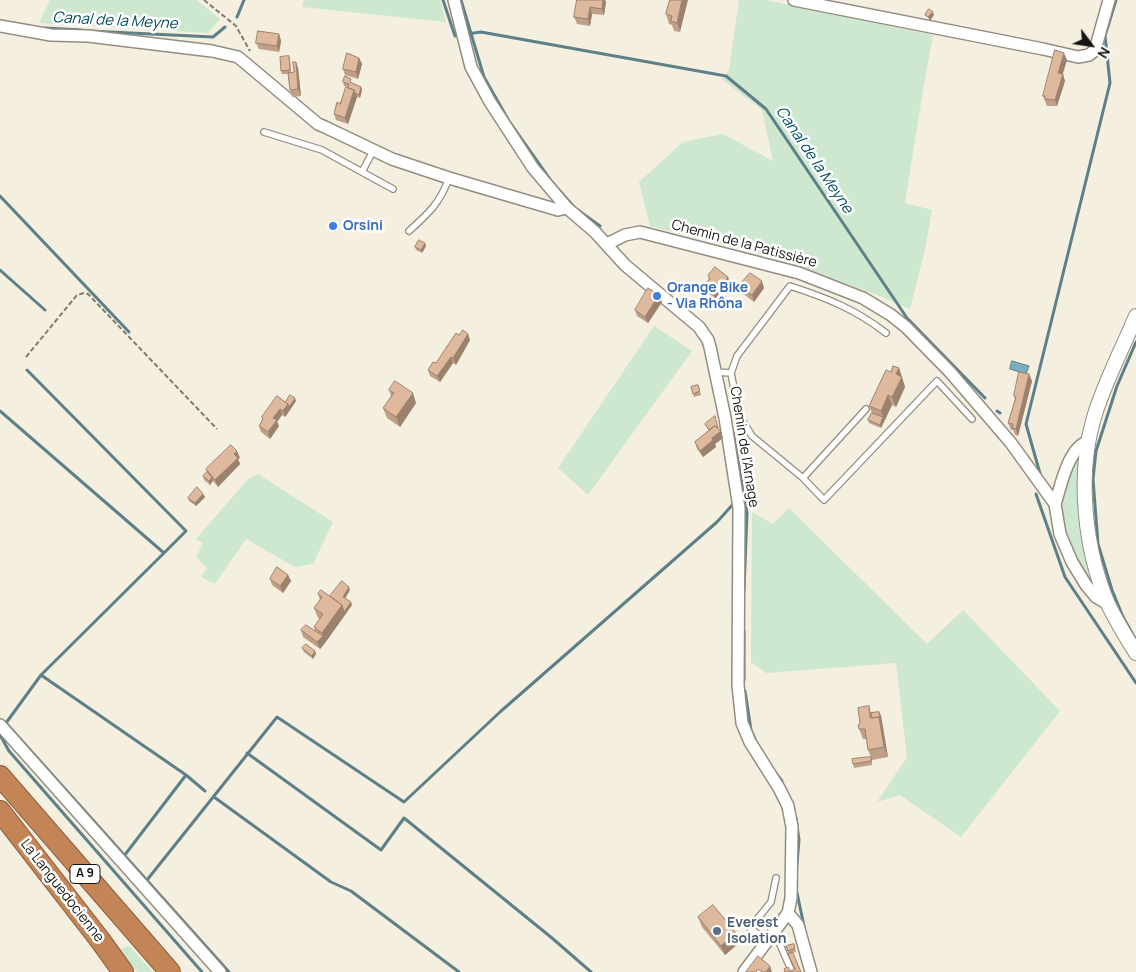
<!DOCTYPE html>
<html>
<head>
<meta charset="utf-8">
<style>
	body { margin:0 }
	#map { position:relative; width:1136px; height:972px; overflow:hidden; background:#f5efe0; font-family:Manrope,sans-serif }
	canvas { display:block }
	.north { position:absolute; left:1066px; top:20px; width:50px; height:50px; -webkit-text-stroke:4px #fff; paint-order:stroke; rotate:121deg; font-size:14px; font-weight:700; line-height:20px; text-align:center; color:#16140f }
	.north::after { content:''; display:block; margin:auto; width:18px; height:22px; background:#16140f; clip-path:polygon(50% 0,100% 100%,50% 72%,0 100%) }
</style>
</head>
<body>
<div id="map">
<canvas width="1136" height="972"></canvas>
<div class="north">N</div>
</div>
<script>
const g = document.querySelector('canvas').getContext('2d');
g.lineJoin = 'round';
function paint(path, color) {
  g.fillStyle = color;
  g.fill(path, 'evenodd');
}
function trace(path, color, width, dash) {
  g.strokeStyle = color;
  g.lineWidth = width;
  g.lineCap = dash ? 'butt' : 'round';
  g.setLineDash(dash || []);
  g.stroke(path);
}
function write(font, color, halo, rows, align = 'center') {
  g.font = font + ' Manrope,sans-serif';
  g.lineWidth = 5;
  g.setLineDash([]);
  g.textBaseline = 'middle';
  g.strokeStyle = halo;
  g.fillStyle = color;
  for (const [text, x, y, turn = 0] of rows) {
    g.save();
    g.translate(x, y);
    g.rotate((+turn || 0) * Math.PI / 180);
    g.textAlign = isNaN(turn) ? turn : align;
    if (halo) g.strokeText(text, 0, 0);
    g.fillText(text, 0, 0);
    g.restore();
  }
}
paint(new Path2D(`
	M50,0H197L220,19L208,33L39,23Z
	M304,0H440L446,22L302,7Z
	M739,0H766L933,35L923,90L905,203L932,210L925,249L910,309L867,291L777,258L650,226L639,182L683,142L723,134L773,161L762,110L722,79L729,70Z
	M654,326L692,351L588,495L558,468Z
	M1076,460L1080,462L1095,588C1078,563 1055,528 1061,497C1064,484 1071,472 1076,460Z
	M258,474L333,522L313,564L295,567L246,539L215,584L201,577L207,568L196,557L203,543L196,539L248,479Z
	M789,508L927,644L963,610L1060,711L961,837L900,795L877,802L907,757L896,663L766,673L751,662L752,512L773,524Z
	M129,946L153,972H137L120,949Z`), '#cee7cf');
const water = new Path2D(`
	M1012,361L1029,366L1026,374L1010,369Z`);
paint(water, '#7baebc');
trace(water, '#5d8088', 1);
trace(new Path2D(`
	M443,0L455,36L458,35
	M461,0L484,77L509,121L552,182L575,208L600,226
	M237,17L244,0
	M45,28L81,30
	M90,31L213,37L225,27
	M467,34L481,32L726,76L766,109L907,318L985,398
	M0,196L129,332
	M0,270L45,310
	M0,411L164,553L186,531L27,370
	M997,411L1000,413
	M733,432L747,513L744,590
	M1041,477L1026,424L1110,83L1105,36L1116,0
	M1036,494L1065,577L1136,683
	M164,553L41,675L6,723L229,972
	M744,631V680
	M1136,640L1123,617L1112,590L1098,544L1093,479L1096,451L1117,386L1136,342
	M41,675L186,775
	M745,691L751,730L758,746
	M0,735L9,751L202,972
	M247,753L381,850L404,818L552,938L591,972
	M775,772L782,781
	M214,797L331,882L351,891L459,972
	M796,818L799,840L797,864
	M124,856L186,775L205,791
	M147,880L277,717L404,802L500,712L717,522L735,502
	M796,888L804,926`), '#5d8088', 3);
const service = new Path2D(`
	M264,132L322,150L362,172
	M373,151L362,172L393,189
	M409,231C429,213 440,203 449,178
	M716,372L731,373L739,415L752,436L803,478L824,500L937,381L972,419
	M731,373L737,356L790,286C827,298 855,309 886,333
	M803,478L866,409
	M773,934L778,940L792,972
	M767,941L750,928L771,902L776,878`);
const minor = new Path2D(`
	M454,0L471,67L490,102L533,168L567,208L595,232L625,265L699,327L708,340L710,347L725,418L739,508L738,685L742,723L750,742L779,788L788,806L792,827L791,898L788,913L744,972
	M794,0L1043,49L1078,57L1089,55L1095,50L1109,0
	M0,26L51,35L88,36L212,51L238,57L318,124L325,127L392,159L449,178L558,210L567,208
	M607,244L625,235L640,232L799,273L863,298L891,315L906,327L950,372L1011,443L1055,504L1060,534L1072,562L1086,585L1096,597L1108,604
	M1055,504C1061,486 1068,447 1089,441
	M0,725L220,972
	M788,913L798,925L811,972`);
const tertiary = new Path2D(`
	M1136,316C1122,350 1102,387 1093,421C1077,478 1085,550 1108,604C1116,621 1126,637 1136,653`);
const motorway = new Path2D(`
	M0,776L170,972
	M0,811L100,940L123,972`);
trace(service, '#928d80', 8);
trace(minor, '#928d80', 14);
trace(tertiary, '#928d80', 16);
trace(motorway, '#875d3d', 22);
trace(new Path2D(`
	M204,0L236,26L250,51
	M26,357L77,295L84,293L88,294L217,429`), '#7f7b72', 2, [5, 2.5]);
trace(service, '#fff', 5.5);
trace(minor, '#fff', 11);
trace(tertiary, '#fff', 14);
trace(motorway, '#c48556', 20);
paint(new Path2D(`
	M577,0H605L606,2L604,15L592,14L590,26L577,24L574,17Z
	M670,0L680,32L674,31L672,25L669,24L666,14Z
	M279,34L281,41L279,52L259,49L256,43Z
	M289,56L290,59L291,72H294L296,62L298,68L301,96L292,97L290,90L288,74H282L281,71Z
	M359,58L362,64L358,79L345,75L343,69Z
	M1067,60L1062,74L1065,81L1057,106H1047L1043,96Z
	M343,82H352V83L361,87L362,90L360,98L357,97L348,124L336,120L334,114L348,87L344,86Z
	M425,243L426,246L422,253L416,250L415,247Z
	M708,276L728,277L729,280L715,299L704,291L703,288L709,279Z
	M739,286L764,288L754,302L742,293Z
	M662,302L648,323L637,316L635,310Z
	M468,334L470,340L456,365L453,363L440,382L430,376L428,370L436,363L459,335Z
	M899,368L905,387L896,407L892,405L881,428L869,423L868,420L872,413L869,406L891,372Z
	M1029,374L1032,381L1018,436L1015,435L1013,430H1011L1008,423L1015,400L1014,396Z
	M698,385L701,395L694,397L691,387Z
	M389,390L416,403L400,427L387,418L383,408L391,396Z
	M296,401L285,417L282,415L277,422L279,426L270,439L261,432L259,426L263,419L262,417L286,402Z
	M705,424L719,429L723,438L715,444L716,447L703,457L697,449L695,442L709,431Z
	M240,458L238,459L240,464L218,487L213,481L210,485L204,480L203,476L207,472L206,469Z
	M203,494L205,497L196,506L189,501L188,498Z
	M288,575L291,581L283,593L272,585L270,579Z
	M350,590L345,598L352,605L325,643L320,649L303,637L301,630L315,631L314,627L320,619L318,618L314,608L320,600L318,594L330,596Z
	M302,648L315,651L316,654L313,659L304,652Z
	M869,706L871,713L879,712L888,757L872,760V765L854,768L853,764L871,757L868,750L867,739H863L858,726L860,723Z
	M698,917L736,933L739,943L725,955L702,927Z
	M794,944L796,952L789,954L786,946Z`), '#bf9f87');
paint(new Path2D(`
	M603,0H605L606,2L604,15L602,9Z
	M682,0H688L680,32L677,23Z
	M590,7L592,14L590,26L588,19Z
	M933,12L934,15L930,21L928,17Z
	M279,34L281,41L279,52L277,46Z
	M1064,53L1067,60L1061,80L1058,73Z
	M359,58L362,64L358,79L356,72Z
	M296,62L298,68L301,96L298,89Z
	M1063,74L1065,81L1057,106L1055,100Z
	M361,87L362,90L360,98L359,95Z
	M354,90L357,97L348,124L345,118Z
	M425,243L426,246L422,253L421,250Z
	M728,277L729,280L715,299L714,296Z
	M762,281L764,288L754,302L752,295Z
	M659,295L662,302L648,323L645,317Z
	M468,334L470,340L456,365L453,358Z
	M451,357L453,363L440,382L437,376Z
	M899,368L905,387L896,407L892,397L896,374Z
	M1029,374L1032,381L1018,436L1016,429Z
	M413,393L416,403L400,427L396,417Z
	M888,395L892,405L881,428L880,425L883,417L881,411Z
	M295,398L296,401L290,410L289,407Z
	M288,404L290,410L285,417L283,411Z
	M280,409L282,415L277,422L279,426L270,439L268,432L273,418Z
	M721,431L723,438L715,444L716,447L703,457L700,451L712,438Z
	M237,451L240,458L238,459L240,464L218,487L215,480L234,454Z
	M212,477L213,480L210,485L209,481Z
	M203,494L205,497L196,506L195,503Z
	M288,575L291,581L283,593L280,586Z
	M349,587L350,590L344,600L343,597Z
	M351,602L352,605L325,643L320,649L317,642L323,636L322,633L342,605Z
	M315,651L316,654L313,659L312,656Z
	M879,712L881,715L888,757L884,747L879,717Z
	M736,933L739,943L725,955L721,946Z
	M770,966L772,972H766Z`), '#9b826e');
const building = new Path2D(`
	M577,0H603L602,9L590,7L588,19L574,17Z
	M670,0H682L677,23L671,21L672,16L666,14Z
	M929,9L933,12L928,17L925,15Z
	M258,31L279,34L277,46L256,43Z
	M1055,50L1064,53L1058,73L1063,74L1055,100L1045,99V96H1043Z
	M347,53L359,58L356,72L343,69Z
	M289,56L290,70L281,71L280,57Z
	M293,62H296L298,89L290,90L288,73L294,72Z
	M345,76L351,79L350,82L361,87L359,95L355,93L354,90L348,88L349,84L343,82Z
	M346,87L354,90L345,118L334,114L337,102L340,104Z
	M419,240L425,243L421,250L415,247Z
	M715,267L728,277L714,296L703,288L710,278L708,276Z
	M750,273L762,281L752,295L739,286Z
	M648,288L659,295L645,317L635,310Z
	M463,330L468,334L453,358L451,357L437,376L428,370L433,362L436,363L456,333L459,335Z
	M893,366L899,368L896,374L902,377L892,397L888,395L881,411L869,406L886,370L891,372Z
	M1019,372L1029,374L1016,429L1012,428L1013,424L1008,423L1016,397L1014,396Z
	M395,381L413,393L396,417L383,408L394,393L389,390Z
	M698,385L700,391L693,394L691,387Z
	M290,395L295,398L289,407L288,404L286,402Z
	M277,396L288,404L283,411L280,409L273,418L277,420L268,432L259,426L263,419L262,417Z
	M872,413L883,417L880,425L868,420Z
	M715,416L718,428L715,426L709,430L705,424Z
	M715,426L721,431L712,438L713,440L700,451L695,442Z
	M231,445L237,451L234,454L238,458L215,480L206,469Z
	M207,472L212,477L209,481L203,476Z
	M197,487L203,494L195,503L188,498Z
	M277,567L288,575L280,586L270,579Z
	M342,581L349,587L343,597L351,602L344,612L342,605L330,596Z
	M321,590L342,605L322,633L314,627L323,614L314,608L322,597L318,594Z
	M306,625L323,636L317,642L301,630Z
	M306,644L315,651L312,656L302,648Z
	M869,706L870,718L879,717L884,747L868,750L865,729H859L858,726L860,723L858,708Z
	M879,712L881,724L879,717L872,718L871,713Z
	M871,757V761L853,764L852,759Z
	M713,905L736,933L721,946L698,917Z
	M794,944L795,948L788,951L786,946Z
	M793,953L801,972H785L784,969L788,967L790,971L795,969L788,954Z
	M758,956L770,966L766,972H762L758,969L756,972H746Z`);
paint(building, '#deb99d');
trace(building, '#9b826e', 1);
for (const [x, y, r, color] of [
	[333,226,5,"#3f7fe0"],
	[657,296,5,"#3f7fe0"],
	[717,931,5,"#5c6f8a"]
]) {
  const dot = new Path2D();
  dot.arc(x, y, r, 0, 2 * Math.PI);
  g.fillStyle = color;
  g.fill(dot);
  trace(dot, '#fff', 2);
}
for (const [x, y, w] of [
	[85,874,30]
]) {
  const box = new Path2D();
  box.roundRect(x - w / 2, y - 9.5, w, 19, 4);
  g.fillStyle = '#fff';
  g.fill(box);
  trace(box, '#16140f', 1);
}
write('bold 12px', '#16140f', null, [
	["A 9",85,874]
]);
write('bold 14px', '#366cbe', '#fff', [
	["Orsini",343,226],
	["Orange Bike",667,288],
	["- Via Rhôna",667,304]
], 'left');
write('14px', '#16140f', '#fff', [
	["Chemin de la Patissière",744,244,15],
	["Chemin de l'Arnage",744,447,81],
	["La Languedocienne",62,891,52]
]);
write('bold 14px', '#4e5e75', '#fff', [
	["Everest",727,923],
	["Isolation",727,939]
], 'left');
write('italic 15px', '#004d5d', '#fff', [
	["Canal de la Meyne",115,21,3],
	["Canal de la Meyne",814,160,56]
]);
</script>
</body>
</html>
